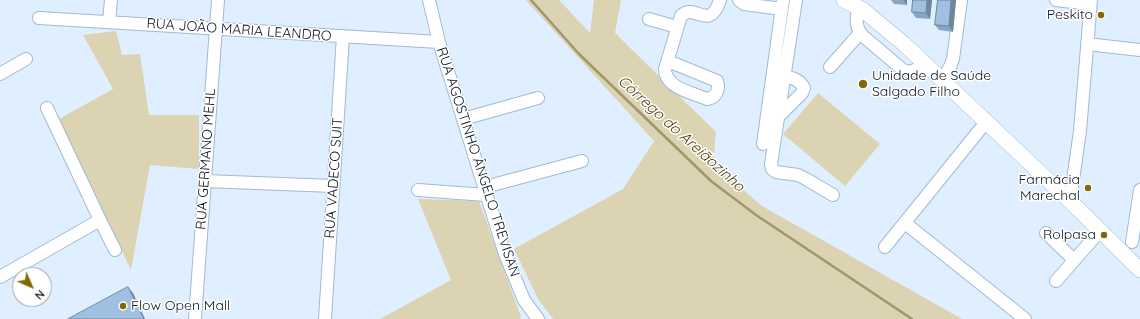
<!DOCTYPE html>
<html>
<head>
<meta charset="utf-8">
<style>
	body { margin:0 }
	#map { position:relative; width:1140px; height:319px; overflow:hidden; background:#dfefff; font-family:Quicksand,sans-serif }
	canvas { display:block }
	.north { position:absolute; left:12px; top:267px; width:40px; height:40px; box-sizing:border-box; background:#fff; border:1px solid #9fa2a6; border-radius:50%; rotate:135deg; font-size:11px; font-weight:700; line-height:16px; text-align:center; color:#0e1720 }
	.north::after { content:''; display:block; margin:auto; width:14px; height:18px; background:#816a02; clip-path:polygon(50% 0,100% 100%,50% 72%,0 100%) }
</style>
</head>
<body>
<div id="map">
<canvas width="1140" height="319"></canvas>
<div class="north">N</div>
</div>
<script>
const g = document.querySelector('canvas').getContext('2d');
g.lineJoin = 'round';
function paint(path, color) {
  g.fillStyle = color;
  g.fill(path, 'evenodd');
}
function trace(path, color, width, dash) {
  g.strokeStyle = color;
  g.lineWidth = width;
  g.lineCap = dash ? 'butt' : 'round';
  g.setLineDash(dash || []);
  g.stroke(path);
}
function write(font, color, halo, rows, align = 'center') {
  g.font = font + ' Quicksand,sans-serif';
  g.lineWidth = 3;
  g.setLineDash([]);
  g.textBaseline = 'middle';
  g.strokeStyle = halo;
  g.fillStyle = color;
  for (const [text, x, y, turn = 0] of rows) {
    g.save();
    g.translate(x, y);
    g.rotate((+turn || 0) * Math.PI / 180);
    g.textAlign = isNaN(turn) ? turn : align;
    if (halo) g.strokeText(text, 0, 0);
    g.fillText(text, 0, 0);
    g.restore();
  }
}
paint(new Path2D(`
	M526,0H559L590,33L594,0H621L615,33L716,132L713,164L762,206L962,319H553L538,299L514,249L623,189L654,141Z
	M116,31L122,55L140,54L149,115H199V169L150,165L131,270L59,119L113,89L83,35Z
	M818,93L880,144L845,186L783,134Z
	M418,199L479,201L521,317L520,319H380L451,280Z`), '#dcd3b2');
trace(new Path2D(`
	M531,0L579,54L711,181L756,215L912,319`), '#a1966d', 2.5);
const minor = new Path2D(`
	M429,0L439,42L505,254L524,300L538,319
	M739,0L744,4L782,9
	M796,0L771,164L772,169L776,172L798,175L806,179L833,195
	M1056,0L1090,4
	M858,7C857,18 854,27 863,36L903,70C911,74 917,69 925,64
	M39,18L439,42
	M649,19L677,27
	M109,22L111,0
	M1087,44L1140,50
	M668,61L717,81C720,89 716,98 707,99C693,93 665,88 665,69L681,16C695,2 709,33 720,0
	M830,67L860,33
	M0,74L26,59
	M942,80L950,67L953,59L961,0
	M47,108L100,220L115,250
	M778,117L802,93L804,88C800,80 793,78 785,76
	M463,119L538,98
	M763,144L783,0
	M205,181L333,186
	M485,187L582,161
	M418,190L486,195
	M1070,201L1080,131L1091,0
	M905,223L1025,319
	M1046,233L1074,260
	M1132,242L1140,190
	M885,247L986,122
	M0,277L100,220
	M1056,281L1100,231
	M195,319L218,0
	M325,319L343,36`);
const major = new Path2D(`
	M844,0L863,10L904,44L1070,201L1140,270`);
trace(minor, '#a0bad3', 14);
trace(major, '#a0bad3', 16);
trace(minor, '#fff', 12);
trace(major, '#fff', 15);
paint(new Path2D(`
	M891,0H907V5L894,4Z
	M913,0H932L930,19L916,18L912,12Z
	M938,0H956L953,32L939,30L935,25Z`), '#89a5c1');
paint(new Path2D(`
	M903,0H907V5Z
	M927,0H932L930,19L926,13Z
	M951,0H956L953,32L949,26Z
	M128,287L133,293L145,319H144Z`), '#6f869d');
const building = new Path2D(`
	M913,0H927L926,13L912,12Z
	M938,0H951L949,26L935,25Z
	M128,287L144,319H68Z`);
paint(building, '#9fc0e0');
trace(building, '#6f869d', 1);
for (const [x, y, r, color] of [
	[1101,15,4,"#816a02"],
	[863,84,5,"#816a02"],
	[1088,188,4,"#816a02"],
	[1104,235,4,"#816a02"],
	[123,306,4,"#816a02"]
]) {
  const dot = new Path2D();
  dot.arc(x, y, r, 0, 2 * Math.PI);
  g.fillStyle = color;
  g.fill(dot);
  trace(dot, '#fff', 1.5);
}
write('14px', '#0e1720', '#fff', [
	["Peskito",1093,15],
	["Unidade de Saúde",872,76,"left"],
	["Salgado Filho",872,92,"left"],
	["Farmácia",1080,180],
	["Marechal",1080,196],
	["Rolpasa",1096,235],
	["Flow Open Mall",131,306,"left"]
], 'right');
write('14px', '#0e1720', '#fff', [
	["RUA JOÃO MARIA LEANDRO",239,30,4],
	["RUA GERMANO MEHL",206,159,-86],
	["RUA AGOSTINHO ÂNGELO TREVISAN",478,162,72],
	["RUA VADECO SUIT",334,178,-86]
]);
write('italic 15px', '#4b3d07', '#fff', [
	["Córrego do Areiãozinho",681,134,42]
]);
</script>
</body>
</html>
